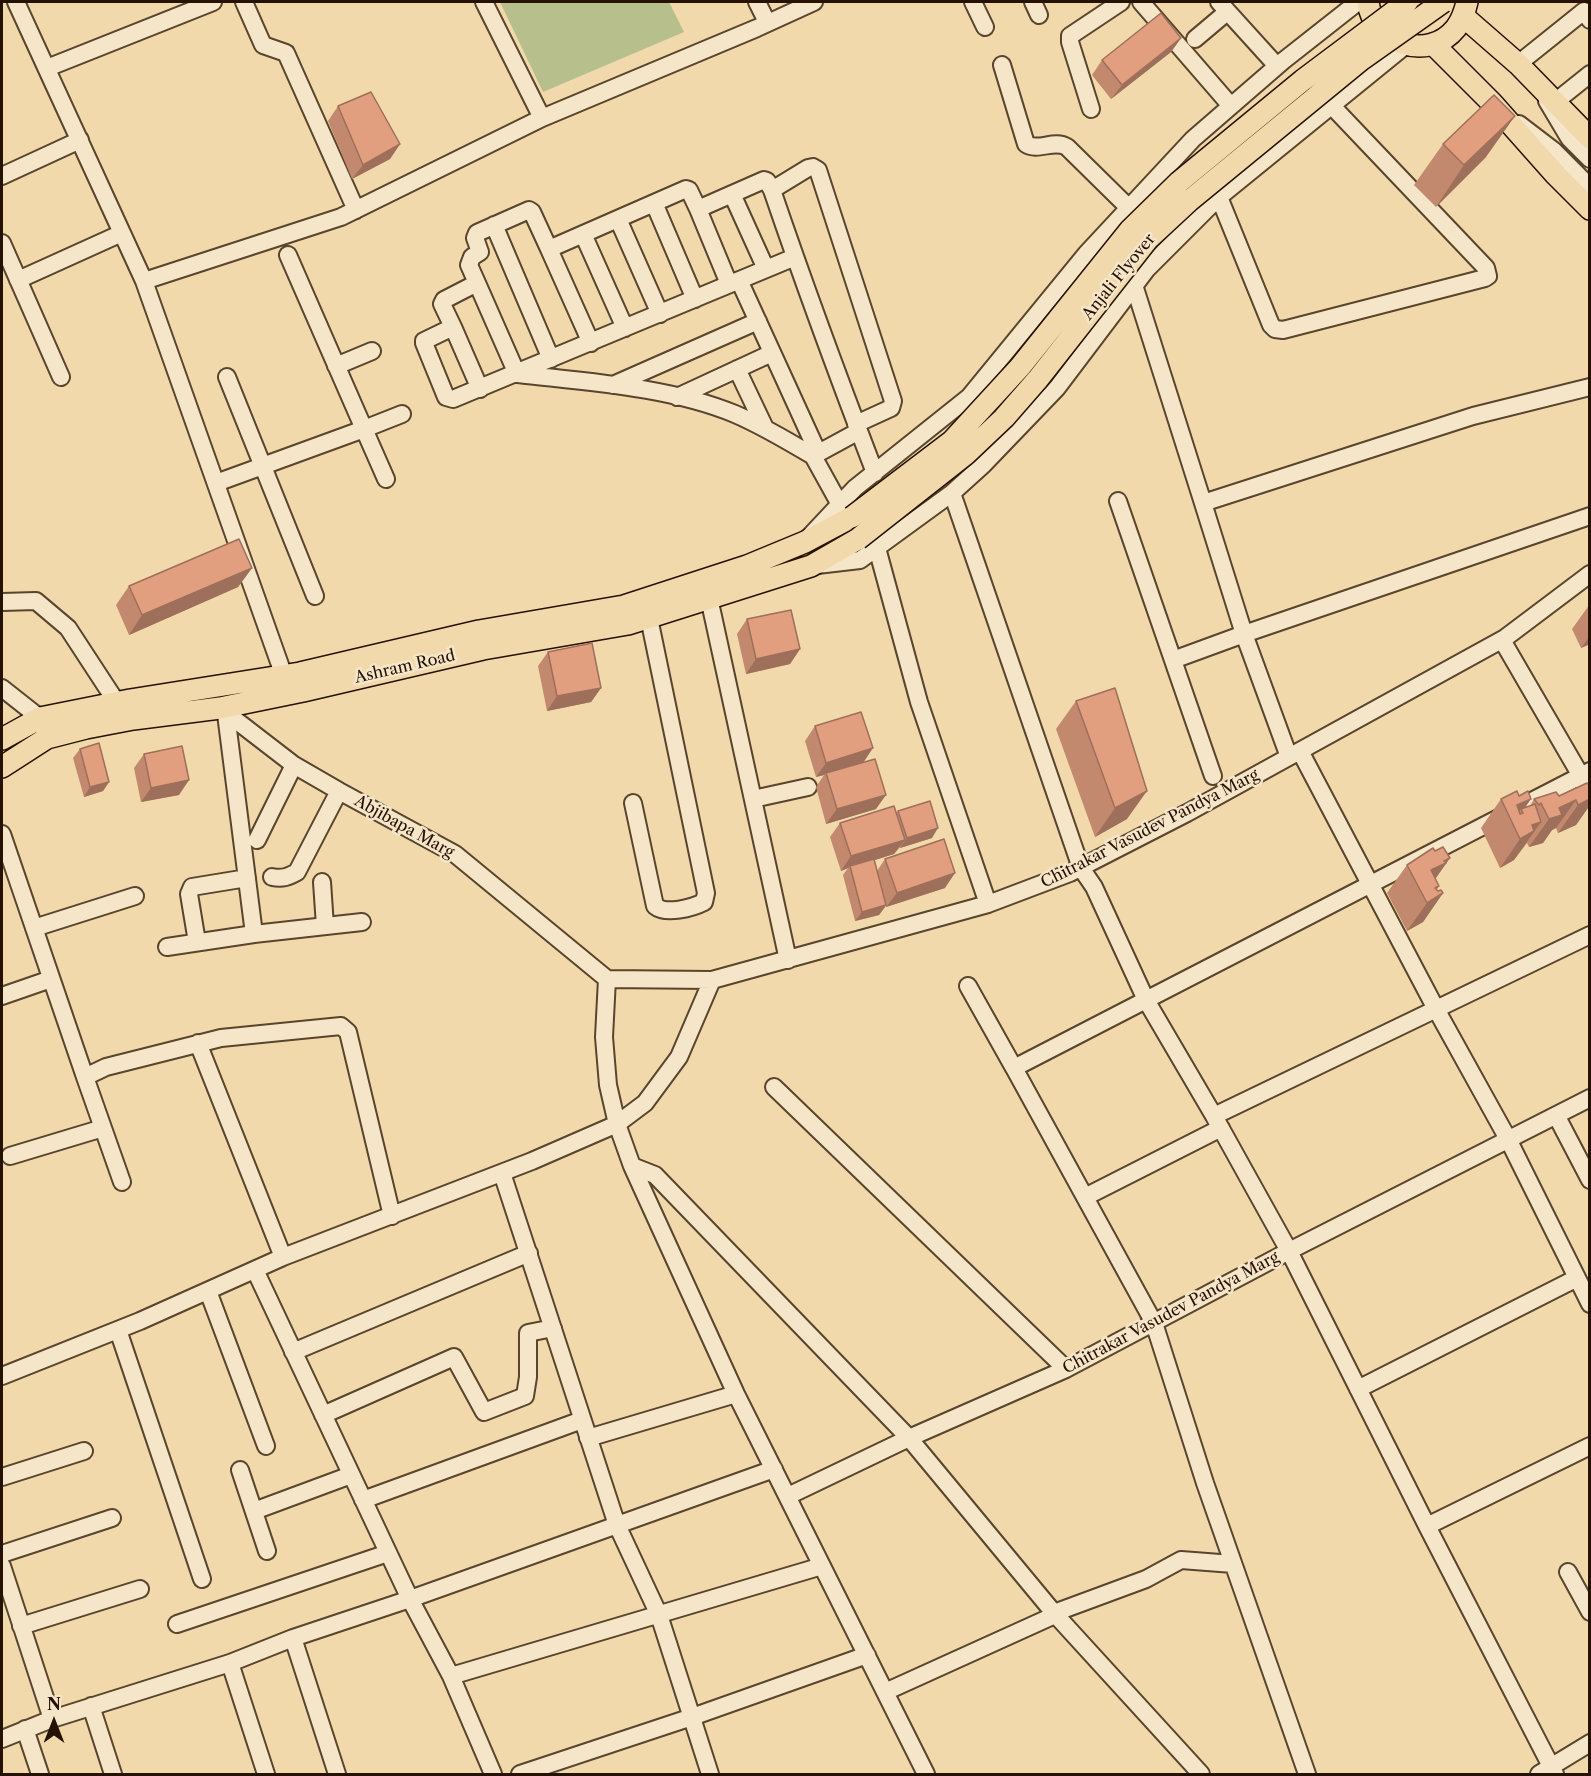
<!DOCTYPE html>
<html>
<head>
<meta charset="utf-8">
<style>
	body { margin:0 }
	#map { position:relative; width:1591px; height:1776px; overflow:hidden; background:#f1d9ac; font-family:"Libre Caslon Text",serif }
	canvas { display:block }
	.frame { position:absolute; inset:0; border:3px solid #261202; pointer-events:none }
	.north { position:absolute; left:24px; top:1692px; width:60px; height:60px; -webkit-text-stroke:4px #f6e6c9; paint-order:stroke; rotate:0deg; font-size:16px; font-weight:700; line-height:24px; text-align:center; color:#261202 }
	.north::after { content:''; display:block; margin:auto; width:21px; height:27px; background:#261202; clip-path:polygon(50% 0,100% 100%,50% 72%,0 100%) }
</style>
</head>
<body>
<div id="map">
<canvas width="1591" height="1776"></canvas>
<div class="frame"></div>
<div class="north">N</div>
</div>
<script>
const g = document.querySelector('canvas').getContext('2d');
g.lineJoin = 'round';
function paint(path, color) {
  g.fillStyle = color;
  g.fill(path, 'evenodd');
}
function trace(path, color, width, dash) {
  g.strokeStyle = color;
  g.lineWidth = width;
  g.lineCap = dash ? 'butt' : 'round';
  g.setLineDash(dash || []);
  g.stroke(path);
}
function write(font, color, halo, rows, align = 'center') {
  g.font = font + ' "Libre Caslon Text",serif';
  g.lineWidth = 5;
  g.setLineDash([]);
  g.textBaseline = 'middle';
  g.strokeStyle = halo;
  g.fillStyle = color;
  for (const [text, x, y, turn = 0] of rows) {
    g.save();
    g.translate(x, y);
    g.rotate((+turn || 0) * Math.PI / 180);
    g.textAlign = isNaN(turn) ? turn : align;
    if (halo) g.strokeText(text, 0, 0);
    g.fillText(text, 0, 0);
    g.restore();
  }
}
paint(new Path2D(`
	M500,2H669L684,32L543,92Z`), '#b7c08c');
const minor = new Path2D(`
	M16,2L144,281L284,676
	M244,2L263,45L286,53L356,210
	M484,2L542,118
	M757,2L767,22
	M973,2L985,27
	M1033,2L1039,15
	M1141,2L1231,106
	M1219,2L1277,66
	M1195,39L1227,12
	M1518,64L1584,11L1590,20
	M1002,65L1026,144C1038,152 1054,139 1067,147L1129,208
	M47,68L213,2
	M1547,101L1569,138L1590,159
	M1555,102L1590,74
	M1091,109L1070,42V36L1121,2
	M1519,124L1553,150L1590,187
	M2,176L80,140
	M772,190L767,181L764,180L698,209L689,190L686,189L549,249L532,212L529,210L477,233L475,238L480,252L472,257L469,265L477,283L444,300L442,304L453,327L424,341V343L446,397L453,399L795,257
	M732,194L766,269
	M1219,197L1271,325L1275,329L1283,330L1485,278L1488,276L1486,268L1331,105
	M654,203L695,299
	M698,209L729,284
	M618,219L660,314
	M494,225L551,359
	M583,234L625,328
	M2,243L61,377
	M549,249L591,343
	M18,280L122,233
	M739,280L818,453
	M144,281L341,217L542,118L757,28L814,2
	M477,283L517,374
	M1134,285L1203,503L1473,416L1590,387
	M453,327L480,389
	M336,366L372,351
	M737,369L765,428
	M518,374C588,382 670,387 735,414C763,426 788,441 813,456L859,431
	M227,377L315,596
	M613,385L758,321
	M677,397L772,353
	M856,424L891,408L893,401L818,170L813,167L808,168L772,190C804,284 839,379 875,473
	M813,456L839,503
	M386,479L364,429L402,414
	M216,483L364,429L288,255
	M952,493L1081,868L1094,887L1146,1000L1214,1116L1289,1251L1427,1526L1555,1774
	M1118,501L1213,776
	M809,537L855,488L969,397L1086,254L1193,139L1283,61L1358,2
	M877,548L919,702L988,904
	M817,565L860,560L952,493L983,465L1057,388L1147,269L1219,197L1406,45
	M709,598L788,960
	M2,602L36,601L68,628L117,703
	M1502,640L1581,776L1590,797
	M1173,660L1244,634L1203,503
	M2,688L40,718L43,728
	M220,708L294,765L339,791L455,854L607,979
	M226,714L254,934L362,922
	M1300,751L1436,1009L1508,1139L1590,1304
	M1289,757L1244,634L1590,516
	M753,799L808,787
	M633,803L655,906C666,915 692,908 704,902L706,893L649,618
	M2,834L85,1077L106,1067L221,1038L341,1026L348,1032L392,1216
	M257,840L294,765
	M272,877C283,879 288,877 297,872L339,791
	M322,882L325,926
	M34,928L135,896
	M197,942L189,894L192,887L247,878
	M167,947L254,934
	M607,979L712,980L988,904L1070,873L1187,813L1505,638L1590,574
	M607,979L604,1037L608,1085L617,1124L632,1166L736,1394L926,1774
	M968,986L1014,1068
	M2,996L51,979
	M198,1043L283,1257
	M774,1087L1066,1369
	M1556,1115L1590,1180
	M1214,1116L1590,935
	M103,1128L122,1182
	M10,1156L103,1128L85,1077
	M632,1166L655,1175L909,1438L1054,1613L1201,1774
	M502,1173L617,1525L659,1615L710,1774
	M1085,1197L1221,1128
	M255,1270L410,1599L451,1676L493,1774
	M208,1291L266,1446
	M118,1330L202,1579
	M293,1352L529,1253
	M2,1376L140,1321L283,1257L532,1161L617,1124L645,1103L679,1057L712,980
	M1358,1389L1577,1278
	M323,1415L454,1357L484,1412L525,1396L528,1377V1333L553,1328
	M588,1438L736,1394
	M240,1470L267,1551
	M2,1477L84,1451
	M788,1496L909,1438L1066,1369L1289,1251L1590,1098
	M363,1500L582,1420
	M254,1511L351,1475
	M1427,1526L1590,1446
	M2,1554L112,1518
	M2,1566L52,1719L2,1739
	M1568,1572L1590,1612
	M177,1624L388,1553
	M21,1626L140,1589
	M293,1638L337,1774
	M230,1663L266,1774
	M451,1676L822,1566
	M885,1692L1055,1615L1054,1613L1146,1579L1181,1560L1233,1564
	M91,1706L113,1774
	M52,1719L230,1663L293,1638L410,1599L774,1469
	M25,1729L40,1774
	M520,1774L692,1717L867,1655
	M1307,1774L1205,1483L1154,1323L1014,1068L1590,771
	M1539,1774L1590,1743`);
const major = new Path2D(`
	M1368,2C1373,43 1428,63 1456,28C1462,20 1465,11 1467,2
	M1463,16L1518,64L1590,138
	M1433,44L1492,103L1555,174L1590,209
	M2,739L40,718L130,700L300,673L479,631L624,606L747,566L805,542L852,517
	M2,767L47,738L86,728L133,719L220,708L303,691L483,649L628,624L811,566L858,539`);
trace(minor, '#59442c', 20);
trace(major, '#261202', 24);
trace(minor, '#f6e6c9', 16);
trace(major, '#f1d9ac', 21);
const majorBridge = new Path2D(`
	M852,517L952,441L1020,367L1130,230L1179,182L1303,80L1407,2
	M858,539L966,454L1004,418L1038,379L1148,239L1189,201L1361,60L1443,2`);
trace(majorBridge, '#261202', 24, []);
trace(majorBridge, '#f1d9ac', 21);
paint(new Path2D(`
	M1181,38L1171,52L1111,99L1092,75L1102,60Z
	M338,106L400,144L390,159L352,179L328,121Z
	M1443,144L1486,157L1436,207L1414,185Z
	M252,568L238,587L129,635L116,605L129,586Z
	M1590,604V644L1581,648L1572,629Z
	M747,619L800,649L790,664L746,674L737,634Z
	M548,652L601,688L591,702L547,711L538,666Z
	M1076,701L1127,819L1095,837L1056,729Z
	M815,726L863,762L876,809L826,824L816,787L824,775L816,777L805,741Z
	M80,749L109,782L103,791L84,797L73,758Z
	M144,754L179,795L141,802L134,768Z
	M1590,786V805L1576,825L1558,833L1556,828L1552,830L1543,843L1529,847L1527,843L1514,860L1500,868L1481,828L1501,799L1525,807L1530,806L1534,799L1559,796Z
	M898,811L932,838L900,848V847L894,854L874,860L877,871L885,859L945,888L886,907V906L879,915L855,921L843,875L848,868L841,871L830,837L840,823L896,813Z
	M1435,851L1450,858L1435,879L1436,890L1438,891L1443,893L1423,922L1407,931L1387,893L1407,865Z`), '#c2896e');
paint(new Path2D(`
	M1181,38L1171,52L1111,99L1122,85Z
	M1515,116L1486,157L1436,207L1464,165Z
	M400,144L390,159L352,179L363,165Z
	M252,568L238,587L129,635L142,615Z
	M1590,636V644L1581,648Z
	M800,649L790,664L746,674L756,659Z
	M601,688L591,702L547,711L557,696Z
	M873,748L863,763L826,773L824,775L816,777L826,763Z
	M189,780L179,795L141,802L151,788Z
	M109,782L103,791L84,797L90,787Z
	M1147,791L1127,819L1095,837L1115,808Z
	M886,795L876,809L826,824L837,809Z
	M1531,799L1522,812L1521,809L1512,822L1517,805Z
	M1590,799V805L1576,825L1558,833L1578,805Z
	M1576,800L1556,828L1552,830L1543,843L1529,847L1549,819L1559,808Z
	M1541,822L1514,860L1500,868L1520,839L1532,825Z
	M938,828L932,838L900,848L907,838Z
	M905,840L894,854L850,868V866L848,868L841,871L851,856Z
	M1450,858L1426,892L1431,870Z
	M955,873L945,888L886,907L897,893Z
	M1439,886L1428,902L1443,893L1423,922L1407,931L1427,903L1435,888Z
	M886,905L879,915L855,921L862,912Z`), '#9e6f5a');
const building = new Path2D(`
	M1161,13L1181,38L1122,85L1102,60Z
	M371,92L400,144L363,165L338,106Z
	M1494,95L1515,116L1464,165L1443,144Z
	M239,539L252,568L142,615L129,586Z
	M791,610L800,649L756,659L747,619Z
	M592,643L601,688L557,696L548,652Z
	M1115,688L1147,791L1115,808L1076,701Z
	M861,712L873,748L826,763L815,726Z
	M99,743L109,782L90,787L80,749Z
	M182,746L189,780L151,788L144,754Z
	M875,759L886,795L837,809L826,773Z
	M1587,783L1590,786V799L1578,805L1576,800L1559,808L1562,815L1549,819L1541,803L1539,805L1534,799L1556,792L1559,796Z
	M1517,791L1519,796L1528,791L1531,799L1517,805L1520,814L1523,813L1521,809L1535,804L1541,822L1532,825L1534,831L1520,839L1501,799Z
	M930,801L938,828L907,838L898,811Z
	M894,806L905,840L851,856L840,823Z
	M944,839L955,873L897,893L885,859Z
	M1443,847L1450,858L1444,861L1446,863L1431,870L1439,886L1435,888L1438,891L1441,890L1443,893L1427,903L1407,865L1433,848L1435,851Z
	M874,859L886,905L862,912L850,866Z`);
paint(building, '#e19f80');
trace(building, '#9e6f5a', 1.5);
write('16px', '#261202', '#f6e6c9', [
	["Anjali Flyover",1119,277,-51],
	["Ashram Road",405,667,-13],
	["Abjibapa Marg",404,827,29],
	["Chitrakar Vasudev Pandya Marg",1150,829,-27],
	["Chitrakar Vasudev Pandya Marg",1171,1313,-28]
]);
</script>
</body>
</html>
